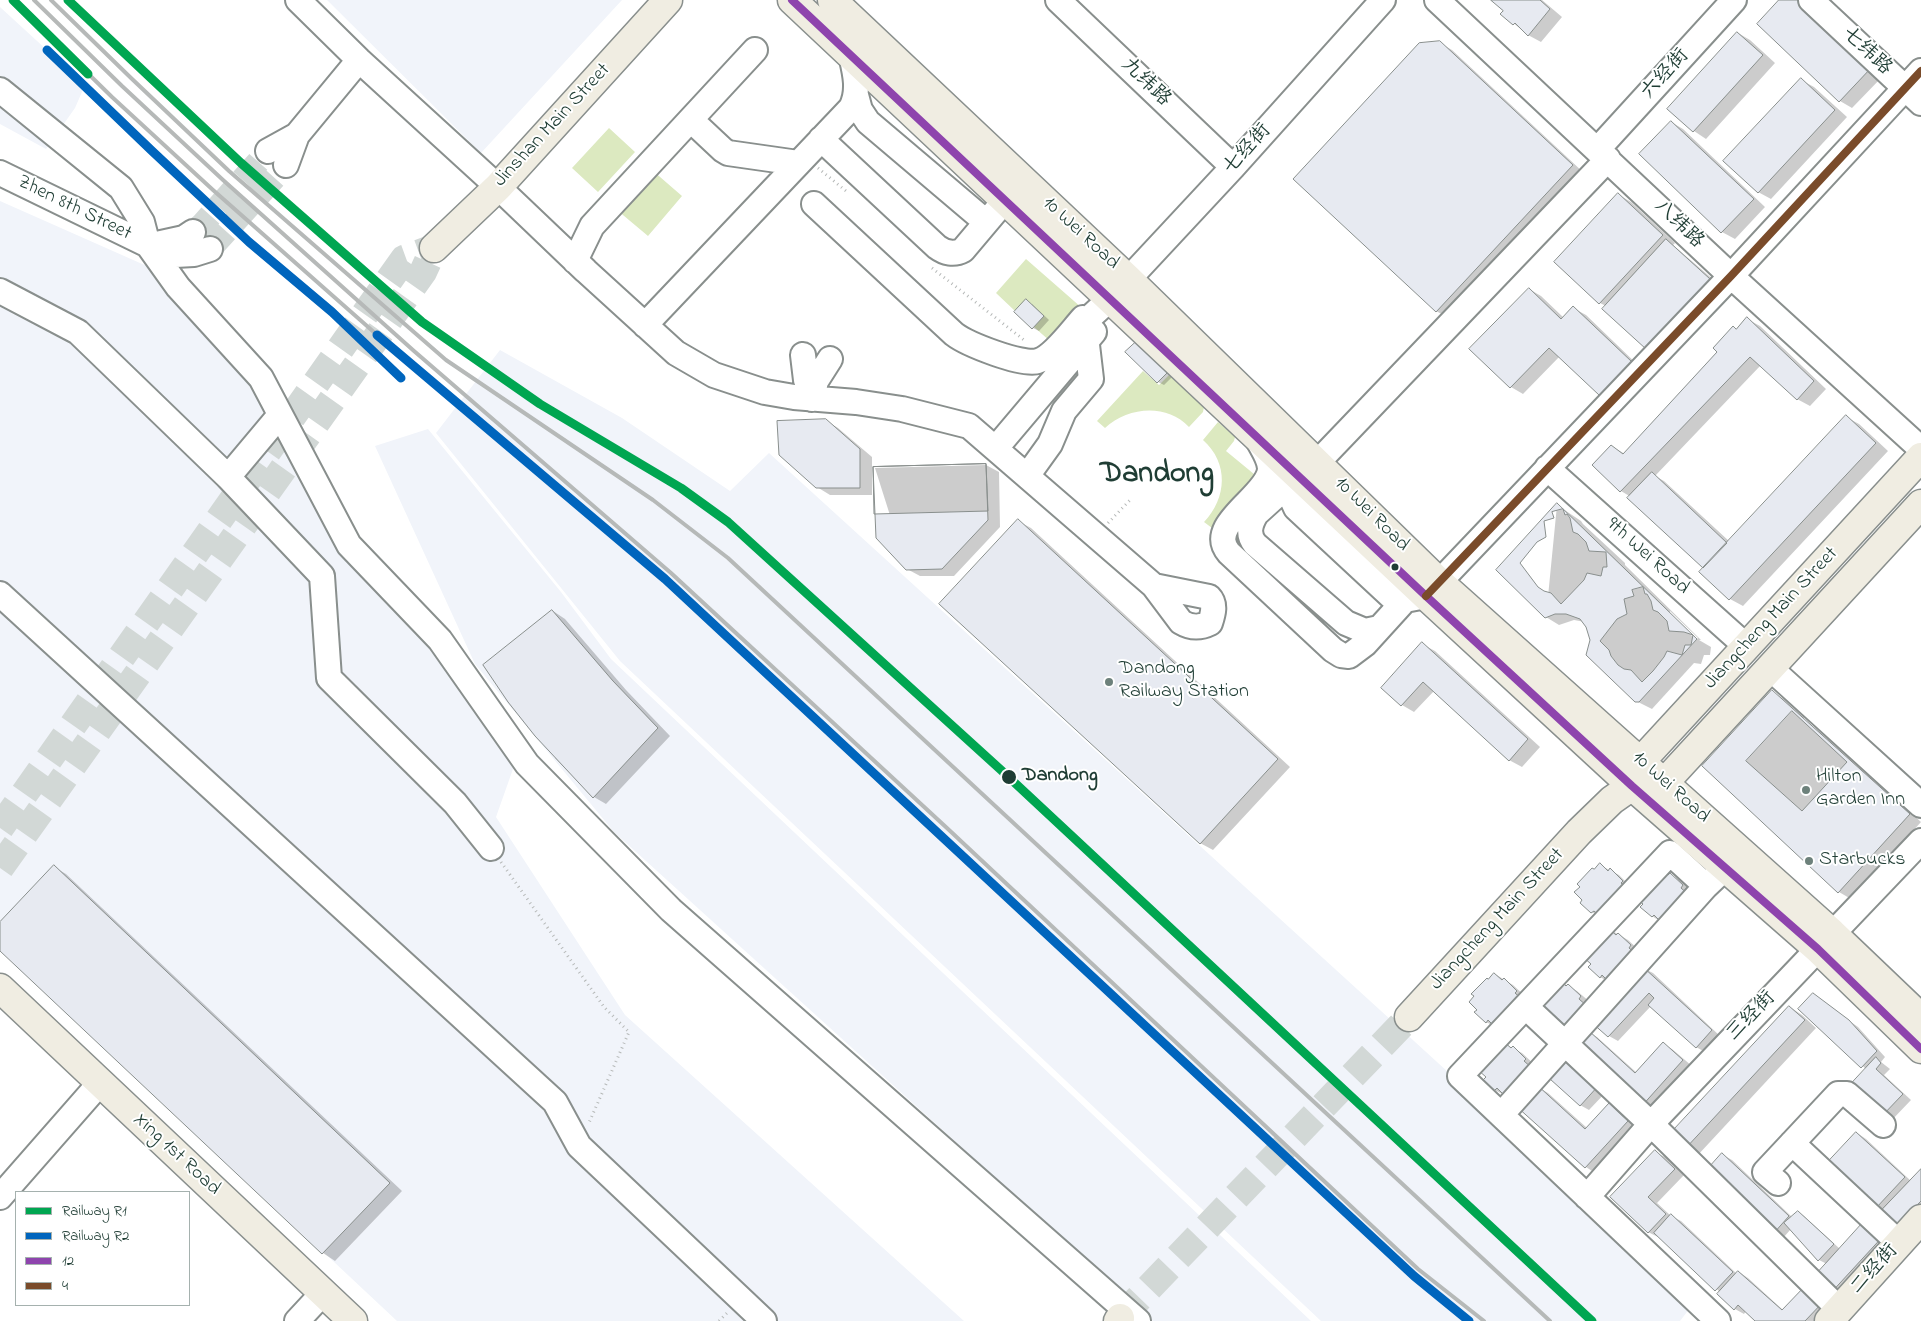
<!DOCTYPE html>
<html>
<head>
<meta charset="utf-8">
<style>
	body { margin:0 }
	#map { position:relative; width:1921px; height:1321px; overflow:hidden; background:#fff; font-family:"Indie Flower",sans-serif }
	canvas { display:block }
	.legend { position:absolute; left:15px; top:1191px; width:175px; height:115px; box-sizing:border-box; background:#fff; border:1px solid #a5b1ae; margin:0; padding:6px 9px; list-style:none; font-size:15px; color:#1f3d34 }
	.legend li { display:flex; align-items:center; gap:10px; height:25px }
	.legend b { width:25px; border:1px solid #a5b1ae }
</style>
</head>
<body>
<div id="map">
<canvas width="1921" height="1321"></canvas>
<ul class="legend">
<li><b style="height:6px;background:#00a651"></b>Railway R1</li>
<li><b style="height:6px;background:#0065bd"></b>Railway R2</li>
<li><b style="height:6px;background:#8e44ad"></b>12</li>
<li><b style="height:6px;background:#7a4b2a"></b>4</li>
</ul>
</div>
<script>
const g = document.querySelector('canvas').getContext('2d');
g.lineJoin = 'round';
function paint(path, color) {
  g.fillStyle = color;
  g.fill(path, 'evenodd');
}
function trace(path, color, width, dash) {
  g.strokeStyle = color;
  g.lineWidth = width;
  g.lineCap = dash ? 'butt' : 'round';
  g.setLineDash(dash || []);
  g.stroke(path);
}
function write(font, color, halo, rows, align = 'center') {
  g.font = font + ' "Indie Flower","LXGW WenKai TC",sans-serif';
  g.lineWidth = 4;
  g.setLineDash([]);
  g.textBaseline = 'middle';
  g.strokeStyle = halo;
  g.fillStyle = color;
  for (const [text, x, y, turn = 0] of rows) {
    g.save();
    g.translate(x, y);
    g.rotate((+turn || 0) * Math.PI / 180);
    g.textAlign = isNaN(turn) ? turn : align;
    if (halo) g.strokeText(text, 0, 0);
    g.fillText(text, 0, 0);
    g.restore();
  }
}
paint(new Path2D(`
	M327,0H622L481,153Z
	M0,7L85,85L75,108L46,149L0,124Z
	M0,201L149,267L240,359L342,536L519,752L496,817L625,1015L964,1321H397L0,949Z
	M500,350L622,418L730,491L769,453L1697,1299L1680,1321H1321L620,661L436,433Z
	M428,429L561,592L611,659L1311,1321H1153L614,832L475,664L375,446Z`), '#f1f4fa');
paint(new Path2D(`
	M609,128L635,152L598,192L572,168Z
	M652,170L682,196L648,236L617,210Z
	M1026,259L1082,308L1051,342L1034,327L1026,300L1015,311L996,293Z
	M1143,371L1159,385L1169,375L1204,407L1203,412L1189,427C1166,403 1128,407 1105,428L1097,421Z
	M1218,422L1235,437L1234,441L1226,451L1260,479L1212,528L1204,522C1227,498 1229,463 1203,440Z`), '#dce9c0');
paint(new Path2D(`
	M1494,0H1542L1562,17L1541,42L1528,35L1502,14L1504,11Z
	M1781,0H1803L1883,76L1852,108L1840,101L1759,24Z
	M1738,33L1750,40L1775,63L1706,139L1694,131L1669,109Z
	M1440,43L1452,50L1584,173L1449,318L1436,311Z
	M1801,80L1814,87L1847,117L1771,199L1758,192Z
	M1671,122L1683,129L1765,207L1735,239L1722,232Z
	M1619,195L1631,202L1675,243L1673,245L1722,287L1659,355L1606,306L1600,303Z
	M1529,289L1541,296L1564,318L1573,308L1586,315L1643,370L1613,402L1600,394L1560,356L1523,394L1511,387L1471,349Z
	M1032,304L1049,320L1039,331L1033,328Z
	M1747,319L1760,326L1826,389L1810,406L1797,399L1761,365L1655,476L1664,481L1730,542L1846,417L1859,424L1888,451L1743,606L1730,599L1701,572L1705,569L1631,497L1621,491L1594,465L1611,446L1625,454Z
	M1136,343L1173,376L1164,385L1158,382Z
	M825,420L838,428L872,457V495H830L817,487Z
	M986,465L999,472L1000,527L954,576H920L907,569L875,468Z
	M1557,505L1581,521L1583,524L1625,563V565L1701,640H1699L1711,647L1710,655H1704L1701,664L1694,663L1652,709L1636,701L1591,645L1590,634L1585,622L1574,620L1559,625L1546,617ZM1670,611L1698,638L1696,640L1670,614Z
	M1018,521L1031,528L1290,767L1213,850L1200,843Z
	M553,611L565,619L626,690L670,736L606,804L594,797L555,758Z
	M1422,644L1435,651L1540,747L1522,767L1509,760L1434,691L1414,712L1402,705Z
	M1772,692L1784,699L1805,717L1803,719L1832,741L1921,822L1851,899L1839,892L1704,766Z
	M1600,865L1619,875L1631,887L1660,869L1680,880L1692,891L1661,922L1652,916L1645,904L1637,897L1601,917L1592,912L1595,870Z
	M54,867L66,874L402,1191L335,1261L323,1253L0,949V924Z
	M1609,929L1628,940L1640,951L1643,968L1653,973L1720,1036L1705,1052L1696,1047L1651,1006L1618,1041L1609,1036V982L1600,977Z
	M1495,974L1513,985L1526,997L1496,1027L1486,1022L1479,1010L1489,980Z
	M1558,980L1577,991L1590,1002L1589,1018Z
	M1813,995L1858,1027L1885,1057L1881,1062L1890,1069L1884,1075L1911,1100L1891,1121L1882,1116L1866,1069L1800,1009Z
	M1790,1007L1802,1015L1816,1028L1697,1156L1670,1136Z
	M1588,1032L1597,1037L1637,1073L1663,1044L1672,1049L1692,1066L1650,1112Z
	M1503,1043L1522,1053L1535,1065L1504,1095L1495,1090Z
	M1578,1065L1607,1091L1589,1110L1580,1105Z
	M1536,1086L1548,1093L1587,1128L1609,1105L1621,1112L1640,1129L1598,1175L1586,1167L1518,1106Z
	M1857,1133L1866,1139L1911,1181L1921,1171V1215L1883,1211L1876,1207Z
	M1655,1152L1665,1157L1684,1175L1657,1203L1671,1216L1681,1221L1737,1274L1739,1272L1748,1278L1783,1310L1806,1286L1832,1307L1819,1321H1757L1746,1311L1744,1314L1735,1309L1720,1292L1659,1236L1658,1237L1648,1232L1612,1197Z
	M1723,1155L1732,1160L1792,1217L1798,1212L1804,1216L1840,1249L1868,1219L1894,1239L1838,1300L1827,1264L1819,1260L1791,1229L1783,1238L1774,1233Z`), '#0003');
const building = new Path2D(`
	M1491,0H1540L1550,9L1528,36L1515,23L1513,25L1500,14L1503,11Z
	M1779,0H1799L1871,68L1839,102L1757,24Z
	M1737,32L1763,55L1693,132L1667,109Z
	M1440,41L1573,165L1436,312L1293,179L1419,43Z
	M1801,78L1835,110L1758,193L1723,161Z
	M1671,121L1754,199L1721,233L1639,154Z
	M1618,193L1663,235L1599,304L1554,262Z
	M1666,239L1710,279L1646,349L1602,309Z
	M1529,288L1561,319L1573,306L1632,362L1599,395L1549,348L1510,388L1469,349Z
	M1026,299L1044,316L1032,329L1014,312Z
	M1747,317L1814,381L1797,400L1750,357L1620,492L1592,465L1611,445L1623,454L1717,352L1713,348L1733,326L1736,329Z
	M1136,342L1168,372L1157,383L1125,352Z
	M1846,415L1876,443L1729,600L1699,572Z
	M826,419L860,449V488H816L779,455L777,421Z
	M986,464L988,520L942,569L906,570L876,538L873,467Z
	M986,464L988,511L874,514L873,467Z
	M1652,472L1727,543L1703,568L1627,498Z
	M1557,503L1697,639L1639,702H1635L1586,655L1590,640L1586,627L1580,619L1566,614H1555L1545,618L1496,570Z
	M1563,509L1565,515L1567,514L1570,518L1573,532L1578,534L1586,542L1589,551L1606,552L1607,567H1603L1601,576L1587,573L1584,580L1561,604L1551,593L1544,591L1538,587L1520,563L1537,542L1546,537L1544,521L1554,518L1552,512Z
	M1018,519L1278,759L1200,844L939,604Z
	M1643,587L1645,594H1647L1651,601L1653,610L1658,612L1667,621L1669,631L1684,632L1693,635L1691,645H1685L1682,655L1667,651L1664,657L1653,671L1642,682L1631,670L1624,669L1618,665L1611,656L1609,650L1600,641L1617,619L1627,614L1624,599L1634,596L1632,590Z
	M552,610L613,681L658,728L593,798L535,736L508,702L483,665Z
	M1422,642L1528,739L1509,761L1423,682L1401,706L1381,688Z
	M1772,690L1910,814L1838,893L1702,766Z
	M1792,711L1847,762L1802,811L1746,761Z
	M1600,863L1608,871L1610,868L1623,881L1621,883L1629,890L1601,917L1594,911L1591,913L1580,903L1582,900L1574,892L1580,887L1577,884L1592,868L1594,869Z
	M54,865L390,1183L322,1254L0,951V922Z
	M1660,867L1668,875L1670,873L1683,885L1681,888L1689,895L1661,922L1654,915L1652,917L1640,907L1643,904L1635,897Z
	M1608,928L1616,935L1618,933L1631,945L1629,948L1637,955L1609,982L1602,975L1600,978L1588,967L1591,964L1583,957Z
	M1643,967L1712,1030L1696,1048L1648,1005L1654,998L1649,993L1608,1037L1591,1022Z
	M1494,973L1502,980L1504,978L1517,991L1515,993L1523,1000L1495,1027L1488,1020L1486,1023L1474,1012L1477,1010L1469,1002L1474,996L1471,994L1487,978L1488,979Z
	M1558,978L1566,986L1568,984L1581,996L1579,999L1587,1006L1559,1033L1535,999Z
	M1813,993L1849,1020L1877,1051L1861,1068L1798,1009Z
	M1789,1006L1805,1020L1684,1150L1668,1136Z
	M1588,1030L1635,1073L1663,1042L1683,1060L1640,1108L1573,1047Z
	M1503,1041L1511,1048L1513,1046L1526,1059L1524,1061L1532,1068L1504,1095L1497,1088L1494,1091L1483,1080L1486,1077L1478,1070Z
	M1876,1057L1881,1063L1876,1069L1903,1094L1881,1117L1851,1084Z
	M1569,1058L1599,1085L1580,1106L1550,1079Z
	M1536,1084L1585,1129L1609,1103L1628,1121L1585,1168L1516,1106Z
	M1856,1132L1905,1177L1876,1208L1827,1163Z
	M1655,1150L1675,1169L1648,1197L1666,1214L1648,1233L1610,1197Z
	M1722,1153L1789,1216L1773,1234L1706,1171Z
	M1921,1169V1201L1896,1227L1880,1212Z
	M1798,1211L1834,1244L1818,1261L1784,1223Z
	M1671,1214L1733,1272L1715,1291L1654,1233Z
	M1868,1217L1886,1233L1828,1296L1811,1280Z
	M1738,1271L1782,1310L1806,1285L1824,1301L1805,1321H1755L1738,1305L1734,1310L1717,1294Z`);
paint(building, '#e7eaf1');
trace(building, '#898f8d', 1);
trace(new Path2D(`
	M193,232L202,225L268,151
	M210,249L286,165`), '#d2d8d6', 24, [24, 12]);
trace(new Path2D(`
	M1120,1318L1409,1017`), '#d2d8d6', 28, [28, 14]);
trace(new Path2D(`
	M0,828L404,259L434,248
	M0,868L423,272L434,248`), '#d2d8d6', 28, [28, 14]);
const minor = new Path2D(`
	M298,0L359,60L498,187L586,271L676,353L714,375L765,392L794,397L856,402L902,409L969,426L1154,586
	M1058,0L1233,167
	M1437,0L1731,276L1921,449
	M1811,0L1921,103
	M0,90L121,188L142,222L148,245L178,287L261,378L349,545L440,640L527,764L671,910L1138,1321
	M856,95L860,110L868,122L986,222
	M691,120L723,150L728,153L798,163
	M821,139L937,247C945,253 954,255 963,250L1006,199
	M1598,149L1734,0
	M268,151L297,135
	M286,165L297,135L359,60
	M0,173L148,245L175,255L194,254L210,249
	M814,204L954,334C967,344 1022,366 1038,361C1053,357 1072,330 1083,318L1086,321
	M152,245L184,238L193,232
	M575,261L592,226L755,50
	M0,291L78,332L228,477
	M645,325L851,108C860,91 855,72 851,55
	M803,355L806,380L812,399
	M812,399L816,381L830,359
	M280,415L228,477L322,576L329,678L455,803L491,848
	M1258,440C1262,448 1270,459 1270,469C1269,496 1204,524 1229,553L1333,650L1341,655L1349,656L1365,644L1405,600L1426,596L1731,276L1921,71
	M996,448L1094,332
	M1547,468L1747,647
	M1027,476L1050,444L1064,411L1091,379L1085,328L1086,321L1110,299L1233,167L1383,0
	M1291,482V497L1296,508L1395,600L1398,602L1403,601
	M1154,586L1209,597C1216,604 1213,614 1210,623C1200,628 1191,628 1181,622Z
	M0,594L555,1102L579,1146L764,1321
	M1379,628L1365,631L1346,623L1255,544C1247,534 1250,524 1256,514L1299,475L1318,462L1608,159
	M1770,668L1921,805
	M1526,1007L1651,1124L1839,1309
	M1501,1115L1706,886
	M1792,1143L1899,1243
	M1778,1183L1765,1172L1838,1094H1847L1883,1125
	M0,1197L100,1083
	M1587,1197L1651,1124L1921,841
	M297,1321L323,1293
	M1718,1321L1460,1076L1670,853L1706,886L1726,867`);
const major = new Path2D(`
	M792,0L1426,596L1632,786L1818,949L1921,1049
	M832,0L1128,279L1439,582L1832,933L1921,1018
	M1921,457L1641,761L1632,786L1664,783L1921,504
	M0,988L353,1321
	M1409,1017L1579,832L1612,800L1632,786
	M1118,1321L1120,1318
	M1829,1321L1921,1219`);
const highway = new Path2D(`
	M434,248L498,187L668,0`);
trace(minor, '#898f8d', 28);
trace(major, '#898f8d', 31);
trace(highway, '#898f8d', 31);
trace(new Path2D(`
	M818,168L846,191
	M932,268L1024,340
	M1108,523L1131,499
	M501,862L604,1007L629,1032L588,1125
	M719,1321L728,1312`), '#b6b9b8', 3, [1, 4]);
trace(minor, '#fff', 24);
trace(major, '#f0ede2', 28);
trace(highway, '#f0ede2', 28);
trace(new Path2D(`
	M13,0L112,97L213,190L410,364L665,579L1414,1276L1469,1321
	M34,0L122,86L223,180L414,351L671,573L948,829L1418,1269L1484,1321
	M51,0L131,78L229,171L446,360L653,500L728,558L1550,1321
	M68,0L241,163L422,322L540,404L681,488L728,522L1001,770L1592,1321`), '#b6b9b8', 4);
trace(new Path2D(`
	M792,0L1426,596L1632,786L1818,949L1921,1049`), '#8e44ad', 8);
trace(new Path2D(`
	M1426,596L1731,276L1921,71`), '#7a4b2a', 8);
trace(new Path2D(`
	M13,0L88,74
	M68,0L241,163L422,322L540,404L681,488L728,522L1001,770L1592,1321`), '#00a651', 9);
trace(new Path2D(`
	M47,50L151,150L249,242L332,312L401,378
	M377,335L665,579L1414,1276L1469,1321`), '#0065bd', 9);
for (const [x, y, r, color] of [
	[1395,567,4.5,"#1f3d34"],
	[1109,682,5,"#6d817b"],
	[1009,777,8,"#1f3d34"],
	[1806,790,5,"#6d817b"],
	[1809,861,5,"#6d817b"]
]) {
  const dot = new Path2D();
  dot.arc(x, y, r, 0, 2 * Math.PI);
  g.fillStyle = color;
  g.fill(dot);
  trace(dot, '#fff', 2);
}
write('20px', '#1f3d34', '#fff', [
	["七纬路",1866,52,43],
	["六经街",1666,75,-48],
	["九纬路",1145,83,44],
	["Jinshan Main Street",553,126,-47],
	["七经街",1248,150,-48],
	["Zhen 8th Street",74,209,26],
	["八纬路",1678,225,44],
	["10 Wei Road",1080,234,43],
	["10 Wei Road",1371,515,45],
	["9th Wei Road",1647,557,42],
	["Jiangcheng Main Street",1772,619,-47],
	["10 Wei Road",1670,788,42],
	["Jiangcheng Main Street",1498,920,-47],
	["三经街",1752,1017,-46],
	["Xing 1st Road",176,1155,43],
	["二经街",1875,1270,-48]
]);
write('20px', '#1f3d34', '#fff', [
	["Dandong",1119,670],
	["Railway Station",1119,693],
	["Hilton",1816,778],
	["Garden Inn",1816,801],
	["Starbucks",1819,861]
], 'left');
write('bold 20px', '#1f3d34', '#fff', [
	["Dandong",1022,777]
], 'left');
write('bold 30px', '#1f3d34', '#fff', [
	["Dandong",1157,476]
]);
</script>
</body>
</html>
